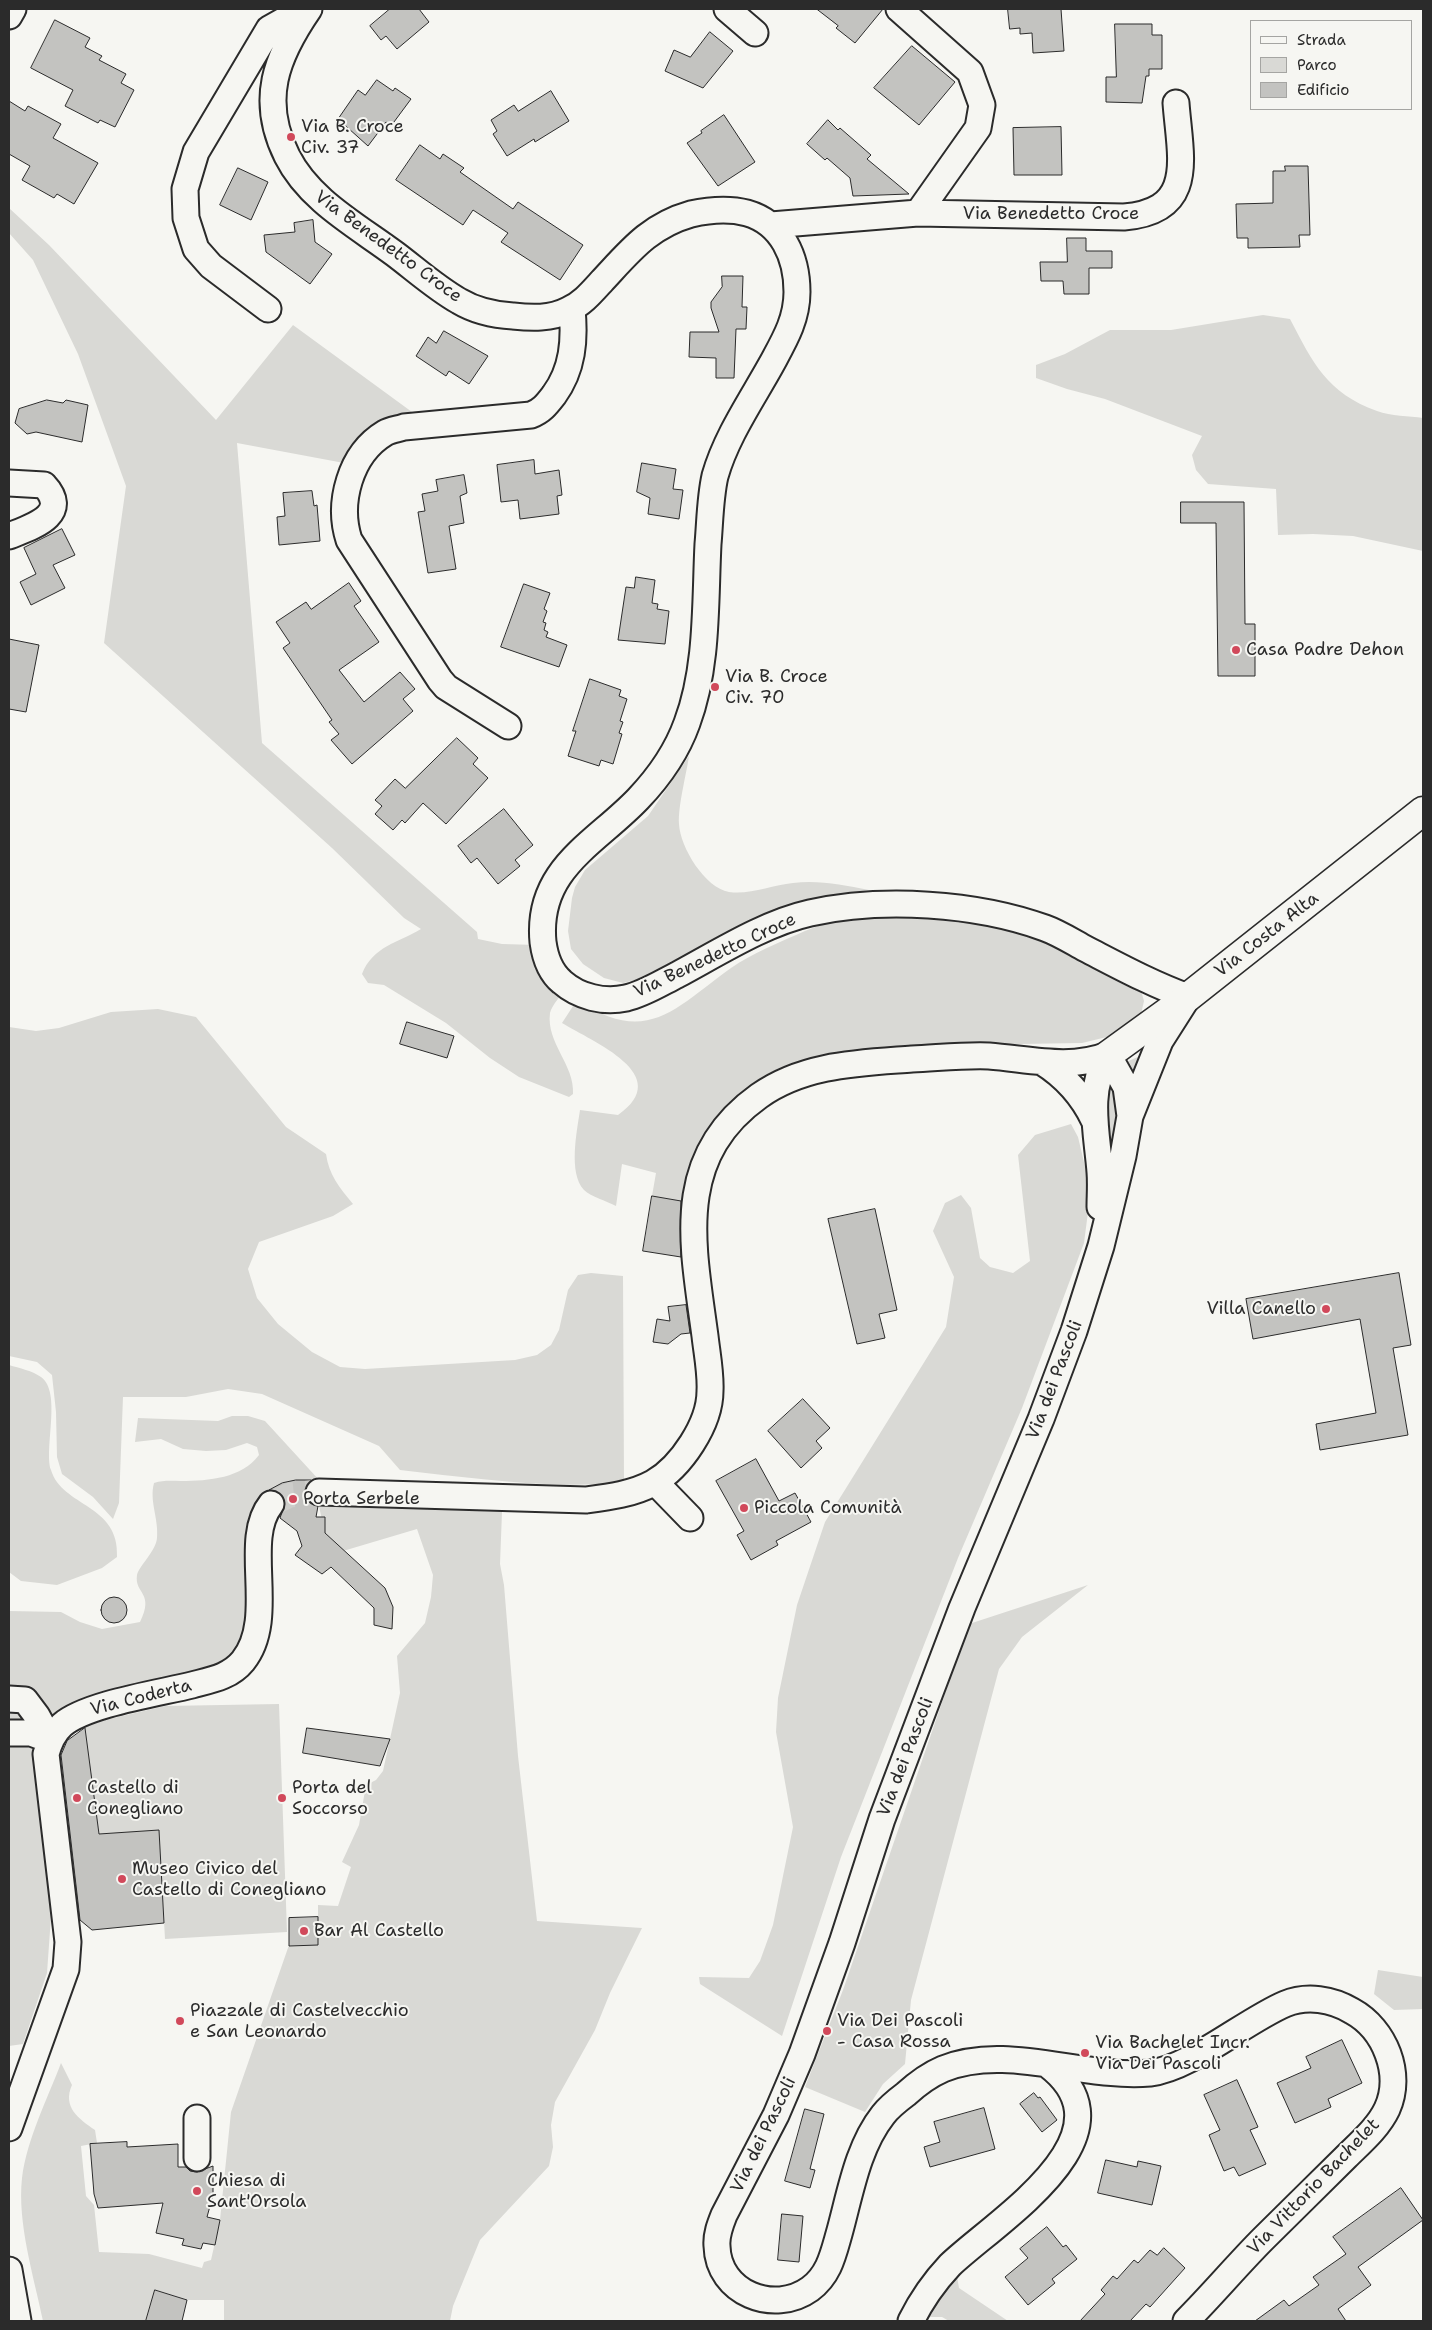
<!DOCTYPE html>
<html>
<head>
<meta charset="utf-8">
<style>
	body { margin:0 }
	#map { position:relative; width:1432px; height:2330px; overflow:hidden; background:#f6f6f2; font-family:"Shantell Sans",sans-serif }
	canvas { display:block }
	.frame { position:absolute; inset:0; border:10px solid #2b2b2b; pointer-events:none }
	.legend { position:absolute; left:1250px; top:20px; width:162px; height:90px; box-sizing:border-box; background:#f6f6f2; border:1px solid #a5a5a2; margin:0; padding:6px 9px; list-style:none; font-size:15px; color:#2b2b2b }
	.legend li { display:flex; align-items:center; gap:10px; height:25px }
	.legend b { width:25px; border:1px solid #a5a5a2 }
</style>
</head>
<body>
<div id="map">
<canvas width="1432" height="2330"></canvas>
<div class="frame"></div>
<ul class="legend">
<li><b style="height:6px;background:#f6f6f2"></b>Strada</li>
<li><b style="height:14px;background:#d9d9d5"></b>Parco</li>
<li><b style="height:14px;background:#c3c3c0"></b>Edificio</li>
</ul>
</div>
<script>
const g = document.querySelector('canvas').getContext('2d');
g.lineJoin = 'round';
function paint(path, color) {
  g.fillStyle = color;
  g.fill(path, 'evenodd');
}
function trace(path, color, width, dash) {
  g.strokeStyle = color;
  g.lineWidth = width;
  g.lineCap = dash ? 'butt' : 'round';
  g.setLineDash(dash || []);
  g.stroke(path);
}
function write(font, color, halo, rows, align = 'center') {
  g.font = font + ' "Shantell Sans",sans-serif';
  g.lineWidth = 4;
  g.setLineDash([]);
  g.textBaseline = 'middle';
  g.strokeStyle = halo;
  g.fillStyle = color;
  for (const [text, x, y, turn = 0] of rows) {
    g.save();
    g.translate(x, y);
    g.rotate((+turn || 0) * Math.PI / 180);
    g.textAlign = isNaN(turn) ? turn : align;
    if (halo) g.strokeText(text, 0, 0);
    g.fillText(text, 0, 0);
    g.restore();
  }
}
paint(new Path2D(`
	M9,208L49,245L216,420L293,325L412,412L389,418L344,463L237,443L262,743L477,932L478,939L502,944L537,945L567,987C562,994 552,1005 550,1013C546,1043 575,1065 573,1094L569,1097L519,1077L490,1058L446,1023L384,985L368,983L362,974C373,946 398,943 421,929L404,918L332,848L104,643L126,486L78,354L33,260L9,233Z
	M1263,315L1290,319C1313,363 1327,393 1377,411C1391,416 1409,416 1423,418V551L1353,536L1313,534L1278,535L1276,489L1208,484L1196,470L1192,455L1202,436L1105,399L1067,389L1036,378V365L1065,354L1110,330H1171Z
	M689,756C686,776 678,806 679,824C680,847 705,888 729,892C750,895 772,885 793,883C819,880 843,885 869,890L799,902L745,925L644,978L623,983L604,978L583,964L571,949L568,931L572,898L575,887L585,870L648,816Z
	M921,913L1037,934L1140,987L1144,1001L1141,1014L1115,1035L1082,1043L958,1045L859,1051L817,1057L793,1065L782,1070L686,1202L652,1196L656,1173L622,1164L616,1206C607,1201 591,1197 584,1190C568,1173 577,1131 580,1110L618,1115C676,1075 593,1042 562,1023L577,1000C648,1047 675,1008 731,968C751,954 782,941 805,931C842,915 882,916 921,913Z
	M158,1009L196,1017L286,1127L326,1154C329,1175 339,1187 353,1204L333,1216L259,1242L248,1269L257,1298L278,1324L312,1352L340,1367L365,1369L515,1360L537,1355L551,1345L559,1330L568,1290L578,1275L591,1273L623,1276L624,1482C550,1490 474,1478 400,1470L379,1446L262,1394L228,1389L186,1397H123L119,1503L113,1519L93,1497L62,1474L57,1457L56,1412L52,1375L37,1362L9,1356V1027L36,1031L59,1028L111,1012Z
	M1145,1054L1136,1081L1126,1062Z
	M1111,1083L1121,1098L1111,1197L1105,1087Z
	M1071,1124L1078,1137L1087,1175L1088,1212L1084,1243L1022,1408L958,1558L841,1857L782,2036L700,1984L699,1977L749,1978L760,1961L773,1925L793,1827L776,1732L778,1698L797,1605L825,1522L946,1327L954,1277L933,1231L945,1203L961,1195L971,1208L980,1258L990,1267L1013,1273L1030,1261L1018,1155L1035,1135Z
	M9,1365C19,1368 33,1371 41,1377C62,1392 44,1447 51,1470C62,1507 120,1504 117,1557L102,1568L57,1585L21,1581L9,1572Z
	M232,1416H248L265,1421L320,1481C296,1480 286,1480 265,1493L267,1497L250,1618L234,1660L53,1724L9,1688V1611L61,1612L80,1622L102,1629L140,1622C155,1592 134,1594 137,1575C139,1566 156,1551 157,1538C159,1519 149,1501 154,1483C164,1480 171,1481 181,1481C209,1481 242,1478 259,1455L257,1447L247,1443L226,1450L206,1451L183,1449L161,1439L135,1442L138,1418L218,1421Z
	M318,1502L375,1507L504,1512H502L500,1564L504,1585L518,1756L537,1921L642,1928L610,1993L595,2030L555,2102L551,2125L553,2147L549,2166L480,2240L453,2306L450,2321H224V2300H187L156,2290L146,2321H43C34,2277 17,2223 22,2178C27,2139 47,2100 61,2063L72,2085C62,2107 79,2119 95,2130L97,2143L81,2146L86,2196L94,2205L99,2252L149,2254L202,2268L204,2262L211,2260L220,2220L231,2112L289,1945H318V1905L338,1906L351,1867L342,1862L359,1825L366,1785L376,1780L383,1771L400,1693L397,1656L425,1623L431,1597L433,1575L417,1529L343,1551L325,1533Z
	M1088,1585L1022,1637L999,1669L911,2000L905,2064L883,2084L865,2112L805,2087L843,1990L969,1624Z
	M279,1704L287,1932L165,1939L159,1831L99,1834L84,1725L165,1706Z
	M9,1707L20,1708L30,1724L9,1727Z
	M33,1741L52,1903L47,1973L23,2044L9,2046V1743Z
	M1378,1970L1423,1977V2009L1394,2010L1374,1994Z
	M957,2276L959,2288L1008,2321H949L942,2317H925Z`), '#d9d9d5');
const building = new Path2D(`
	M390,9H419L429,22L397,49L386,36L381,40L370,26Z
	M817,9H883L855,43L836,28L838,26Z
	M1008,9H1061L1064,51L1033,53L1032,33L1020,34V28L1010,29Z
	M55,20L90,38L85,47L102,56L99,60L126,74L121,83L134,90L115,127L100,120L98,123L65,106L73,90L31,68Z
	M1115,24H1152V35H1162V69H1149V76H1146L1142,103L1106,102V77H1116Z
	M710,32L733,51L703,88L665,71L674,50L690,57Z
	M912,46L955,82L919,125L874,88Z
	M377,80L393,91L395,88L411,99L391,126L386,122L368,146L338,119L358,90L365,95Z
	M551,91L569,121L535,142L534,139L507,156L493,134L497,131L491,120L514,105L518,111Z
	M9,101L25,111L28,106L61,124L53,138L98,163L74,204L57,194L54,198L22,180L30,166L9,154Z
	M724,115L755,162L718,186L687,143L702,133L701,131Z
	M828,120L838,130L840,128L871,155L867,159L909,194L853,196L850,178L827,158L825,160L807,144Z
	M1061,127L1062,175H1014L1013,128Z
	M420,145L440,159L443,154L464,168L460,172L513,209L518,202L583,245L560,280L501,242L508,233L473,210L463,225L396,180Z
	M1285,166H1308L1310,235H1299L1300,247L1248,248V238H1237L1236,204L1273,203V171H1285Z
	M238,168L268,182L251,220L220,205Z
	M313,220L315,242L332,254L310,284L266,252L264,235L295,232L294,223Z
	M1067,238H1086V251H1112V268H1089V294H1064L1063,281H1041L1040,262H1067Z
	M722,276H743L742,307H747L746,329H736L734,378H716V358L689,357L690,332H719L711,308V302L722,287Z
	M444,331L488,356L469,384L449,371L446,376L416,356L428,337L436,343Z
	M47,400L63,403L66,400L88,405L82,442L36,432L27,434L15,423L19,409Z
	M534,460L535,474L559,470L562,495L557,496L559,514L520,519L518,500L501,502L497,465Z
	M642,463L676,469L673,489L683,490L679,519L648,514L650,498L637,492Z
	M464,475L467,493L460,496L464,523L449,526L456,569L428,573L418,512L425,511L422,494L438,491L436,480Z
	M312,491L314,506L317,505L320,541L279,545L277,517L285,516L283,493Z
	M1181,502H1244L1245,624H1255V676H1218L1216,523H1181Z
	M62,529L75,555L53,565L65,588L31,605L20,582L36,574L24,548Z
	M636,577L655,580L652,603L658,604L657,609L669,611L665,644L618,640L626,587L634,588Z
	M349,583L361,601L354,606L379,642L339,670L364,702L400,672L415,689L403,699L413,711L352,764L331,740L339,734L329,722L332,720L283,648L290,643L276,622L306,602L311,609Z
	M524,584L550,593L544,609L547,611L543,622L546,623L544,630L548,632L546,637L567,645L559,667L501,647Z
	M9,639L39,645L26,712L9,709Z
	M590,679L621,690L619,696L627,699L620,721L623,722L619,733L622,734L613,764L601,760L599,766L568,756L576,731H573Z
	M457,738L478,758L473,764L488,778L446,824L423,803L405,823L402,820L393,830L375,814L382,806L375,800L395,779L405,788Z
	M504,809L533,845L515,860L520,866L498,884L477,858L471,863L458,846Z
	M407,1022L454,1036L447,1058L400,1044Z
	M652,1196L681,1201V1257L643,1251Z
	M875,1209L897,1310L879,1314L885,1338L857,1344L828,1219Z
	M1399,1273L1411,1345L1393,1348L1408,1435L1320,1450L1316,1424L1376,1413L1360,1319L1253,1339L1246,1299Z
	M686,1305L690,1333L681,1334L668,1344L653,1342L657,1319L670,1321L668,1307Z
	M803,1399L830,1428L816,1441L822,1448L801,1468L768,1431Z
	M756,1459L779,1501L795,1493L811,1522L776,1541L778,1545L751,1560L737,1535L744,1531L716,1481Z
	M296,1480H311L305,1491L306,1498L311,1504L318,1506L316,1517H325V1533L385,1588L393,1607L392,1629L374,1625V1608L331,1567L322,1574L295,1555L302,1546L297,1531L280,1518L285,1504L283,1496L277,1491L269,1490L282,1483Z
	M101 1610a13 13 0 1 1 26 0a13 13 0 1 1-26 0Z
	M85,1728L99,1834L159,1830L164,1923L92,1930L80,1920L61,1755L67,1741Z
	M307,1728L390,1739L380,1766L303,1753Z
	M318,1917V1945L289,1946V1918Z
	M1342,2040L1362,2083L1328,2099L1331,2107L1295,2123L1277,2083L1311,2068L1306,2057Z
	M1237,2080L1258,2127L1250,2130L1266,2164L1239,2176L1234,2167L1224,2171L1209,2135L1220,2130L1204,2095Z
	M1034,2093L1038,2098L1040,2097L1057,2120L1042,2132L1020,2104Z
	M984,2108L995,2149L930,2167L924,2147L940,2142L934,2122Z
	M805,2109L824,2114L810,2169L815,2170L810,2188L785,2181Z
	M127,2142V2147L178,2144V2167H186L190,2171L197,2172L213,2166V2195L207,2217L220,2220L215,2245L203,2243L201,2249L182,2245L184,2239L156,2233L163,2203L98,2208L94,2194L90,2144Z
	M1106,2160L1137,2167L1138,2161L1161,2166L1152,2205L1098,2193Z
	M1401,2188L1423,2220L1358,2267L1371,2285L1338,2309L1346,2321H1255L1284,2300L1289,2306L1319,2285L1313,2277L1346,2254L1333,2237Z
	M782,2214L803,2216L799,2262L778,2260Z
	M1047,2227L1063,2247L1066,2245L1077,2259L1052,2279L1055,2283L1028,2305L1005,2277L1028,2258L1020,2249Z
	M1164,2248L1185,2268L1150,2307L1146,2304L1130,2321H1080L1105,2294L1101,2290L1113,2276L1117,2279L1134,2260L1138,2263L1150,2250L1157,2255Z
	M155,2290L187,2300L182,2321H146Z`);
paint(building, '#c3c3c0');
trace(building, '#2b2b2b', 1);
trace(new Path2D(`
	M271,1504L290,1495L319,1492`), '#cdcdca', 25, [25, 12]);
const minor = new Path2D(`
	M309,9C276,57 259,100 287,156C309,200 356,225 395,254C415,269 436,288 459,301C474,310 495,315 513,316C531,318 551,319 568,310C582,304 592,292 602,281C630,251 649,226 691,214C709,210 728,208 747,213C782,223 797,257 797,292C797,320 784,341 771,365C751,401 726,437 715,476C710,498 710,522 708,544C705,603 708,667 687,723C677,751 658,778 638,799C595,844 536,869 543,942C545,957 550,972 562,982C579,997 604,1003 626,998C644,994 661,983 677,975C718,953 765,923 810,913C882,897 976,903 1045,928C1059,933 1073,942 1086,949C1119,966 1152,984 1188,997L1160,1041L1130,1116L1123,1156L1101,1246L1074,1331L1041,1419L962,1608L882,1819L842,1943L802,2054L776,2115L724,2215C720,2225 716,2235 717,2246C718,2293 774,2315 810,2289C829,2275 833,2255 839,2234C850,2195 857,2148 883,2115C889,2107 898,2100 906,2094C917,2084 929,2075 943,2069C1006,2043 1083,2079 1150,2073C1191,2068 1245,2021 1285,2004C1307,1995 1332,1999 1352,2011C1385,2029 1403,2074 1387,2109C1378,2128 1360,2143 1346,2157C1319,2184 1291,2211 1264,2238C1237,2265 1213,2294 1186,2321
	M727,9L755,33
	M899,9L970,72L982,105L978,128L918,213
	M9,16L13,9
	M771,225L918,213L1124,217C1197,211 1180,157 1176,103
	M268,309L211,266L196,249L186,218L185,189L196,152L269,29L285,20L303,17
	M9,483L44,485C72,515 31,527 9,536
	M508,726L446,687L440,680L349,540C337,503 350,454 385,433C390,430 398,429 404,427L531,415C542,411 547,404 554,395C573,369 575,340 572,309
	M1108,1055L1126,1087L1130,1116
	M1042,1062C1066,1077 1082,1095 1094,1120
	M1100,1207C1100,1196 1101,1184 1100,1172C1097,1132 1086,1092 1108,1055
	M655,1482L690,1518
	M319,1492L586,1500C609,1497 633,1494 653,1483C681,1467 710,1424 710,1391C711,1373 707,1354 705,1336C693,1246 672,1158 759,1096C804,1064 859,1063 912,1059C937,1058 963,1055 989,1056C1029,1059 1070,1070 1108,1055
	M9,1699L25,1700L37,1716L50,1740
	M9,1733H31L50,1740
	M9,2128L66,1969L68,1942L46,1754C49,1743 53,1733 62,1725C86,1704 160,1693 192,1685C211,1680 230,1677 243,1661C278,1618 241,1541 271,1504
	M197,2158V2118
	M9,2270L18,2321
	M911,2321C921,2301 934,2282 950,2265C996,2221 1139,2135 1048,2065`);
const major = new Path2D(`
	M1108,1055L1188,997L1423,811`);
trace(minor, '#2b2b2b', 29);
trace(major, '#2b2b2b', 31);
trace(minor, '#f6f6f2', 25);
trace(major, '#f6f6f2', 28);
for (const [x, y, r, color] of [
	[291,137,5,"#d1495b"],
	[1236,650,5,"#d1495b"],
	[715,687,5,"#d1495b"],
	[1326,1309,5,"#d1495b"],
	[293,1499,5,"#d1495b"],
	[744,1508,5,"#d1495b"],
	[77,1798,5,"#d1495b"],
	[282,1798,5,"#d1495b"],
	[122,1879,5,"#d1495b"],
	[304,1931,5,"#d1495b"],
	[180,2021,5,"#d1495b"],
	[827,2031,5,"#d1495b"],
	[1085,2053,5,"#d1495b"],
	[197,2191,5,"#d1495b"]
]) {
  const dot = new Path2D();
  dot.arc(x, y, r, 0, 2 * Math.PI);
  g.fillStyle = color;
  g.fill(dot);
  trace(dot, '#f6f6f2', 2);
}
write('18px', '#2b2b2b', '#f6f6f2', [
	["Via B. Croce",301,127],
	["Civ. 37",301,148],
	["Casa Padre Dehon",1246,650],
	["Via B. Croce",725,677],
	["Civ. 70",725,698],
	["Villa Canello",1316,1309,"right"],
	["Porta Serbele",303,1499],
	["Piccola Comunità",754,1508],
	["Castello di",87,1788],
	["Conegliano",87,1809],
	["Porta del",292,1788],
	["Soccorso",292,1809],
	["Museo Civico del",132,1869],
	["Castello di Conegliano",132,1890],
	["Bar Al Castello",314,1931],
	["Piazzale di Castelvecchio",190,2011],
	["e San Leonardo",190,2032],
	["Via Dei Pascoli",837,2021],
	["- Casa Rossa",837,2042],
	["Via Bachelet Incr.",1095,2043],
	["Via Dei Pascoli",1095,2064],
	["Chiesa di",207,2181],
	["Sant'Orsola",207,2202]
], 'left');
write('18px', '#2b2b2b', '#f6f6f2', [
	["Via Benedetto Croce",1051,214],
	["Via Benedetto Croce",388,247,36],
	["Via Costa Alta",1267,935,-38],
	["Via Benedetto Croce",715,956,-25],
	["Via dei Pascoli",1055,1380,-69],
	["Via Coderta",141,1698,-14],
	["Via dei Pascoli",906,1757,-69],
	["Via dei Pascoli",764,2135,-64],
	["Via Vittorio Bachelet",1314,2187,-46]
]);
</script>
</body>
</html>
